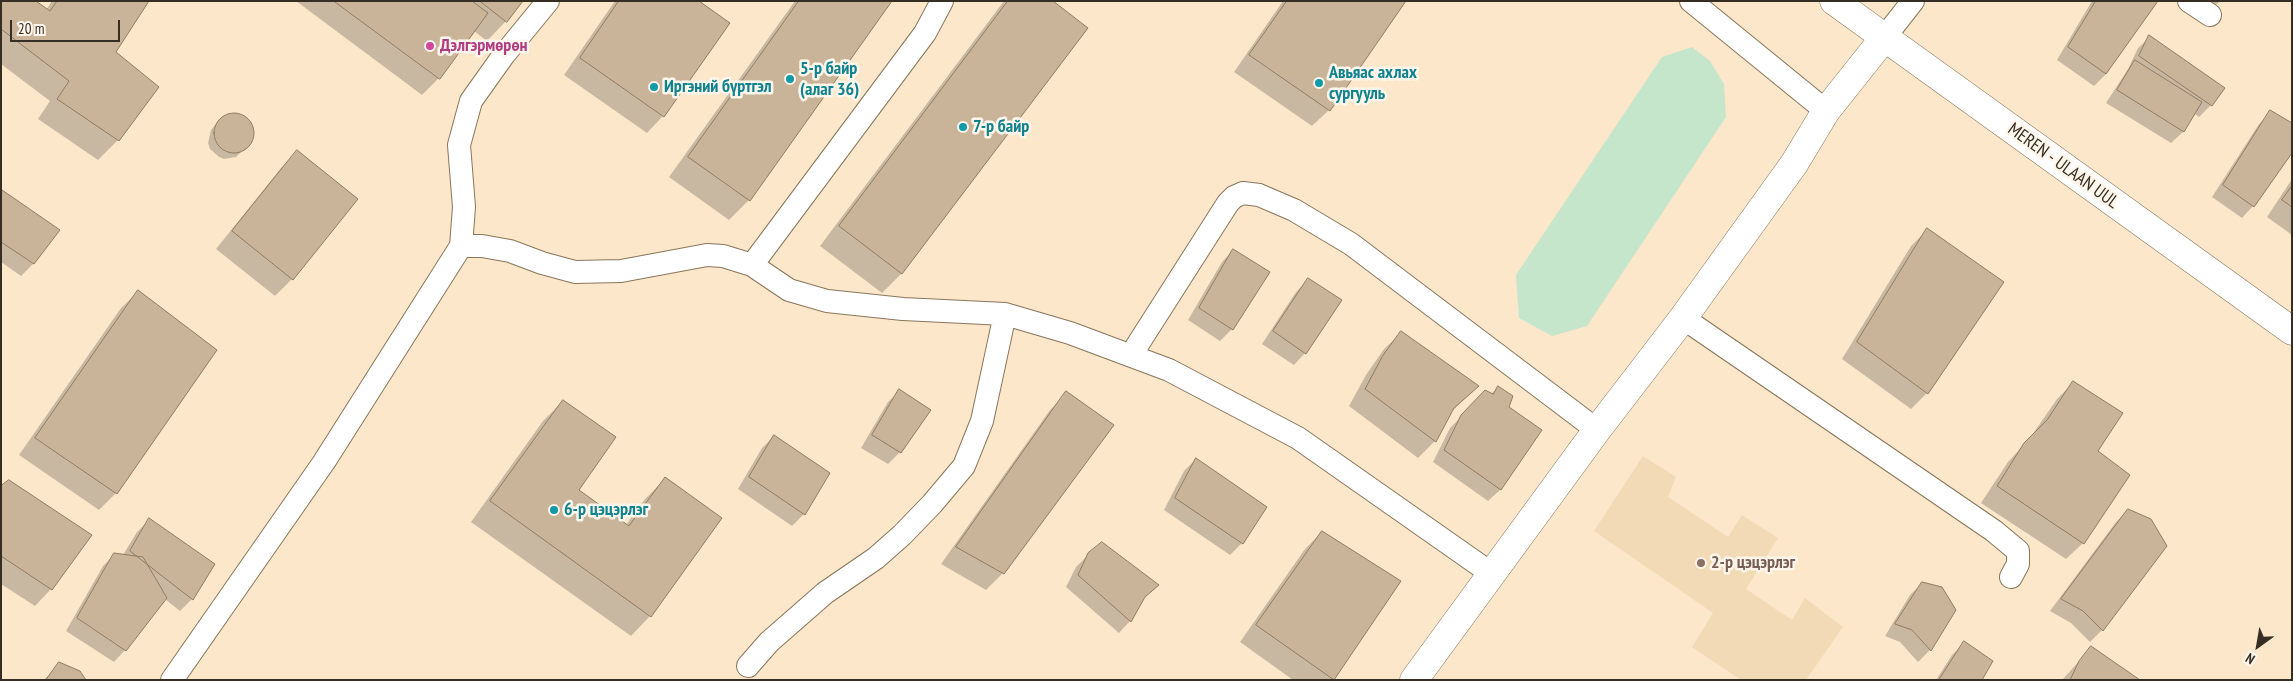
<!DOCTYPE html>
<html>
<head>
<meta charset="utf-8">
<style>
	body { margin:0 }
	#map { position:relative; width:2293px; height:681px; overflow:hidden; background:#fce7ca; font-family:"PT Sans Narrow",sans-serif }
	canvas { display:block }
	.frame { position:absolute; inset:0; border:2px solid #362e23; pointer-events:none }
	.north { position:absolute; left:2233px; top:621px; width:50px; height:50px; -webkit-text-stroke:4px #fff6eb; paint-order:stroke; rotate:212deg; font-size:14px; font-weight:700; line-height:20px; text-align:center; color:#362e23 }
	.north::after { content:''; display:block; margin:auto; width:18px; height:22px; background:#362e23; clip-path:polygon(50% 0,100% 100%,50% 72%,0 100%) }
	.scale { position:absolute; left:10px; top:20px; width:110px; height:22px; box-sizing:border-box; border:2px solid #362e23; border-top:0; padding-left:6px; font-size:15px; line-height:18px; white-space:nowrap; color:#362e23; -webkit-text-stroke:4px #fff6eb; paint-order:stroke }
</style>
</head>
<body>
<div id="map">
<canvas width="2293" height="681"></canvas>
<div class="frame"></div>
<div class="north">N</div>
<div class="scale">20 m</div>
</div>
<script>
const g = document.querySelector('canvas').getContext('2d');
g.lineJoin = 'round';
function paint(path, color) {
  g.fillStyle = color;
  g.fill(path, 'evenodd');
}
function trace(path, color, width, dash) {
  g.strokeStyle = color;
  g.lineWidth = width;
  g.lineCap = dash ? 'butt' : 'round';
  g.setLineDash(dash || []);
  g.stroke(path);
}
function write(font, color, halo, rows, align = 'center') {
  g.font = font + ' "PT Sans Narrow",sans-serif';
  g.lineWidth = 5;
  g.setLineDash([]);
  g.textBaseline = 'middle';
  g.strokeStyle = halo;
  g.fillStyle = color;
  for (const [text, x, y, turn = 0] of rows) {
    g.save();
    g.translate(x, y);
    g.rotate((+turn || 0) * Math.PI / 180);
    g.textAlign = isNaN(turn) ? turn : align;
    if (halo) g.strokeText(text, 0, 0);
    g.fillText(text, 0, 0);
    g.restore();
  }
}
paint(new Path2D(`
	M1643,456L1676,477L1668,497L1728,537L1742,515L1778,538L1746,589L1792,620L1805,598L1843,627L1806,680H1741L1692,647L1713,613L1594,531Z`), '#f3dab7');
paint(new Path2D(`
	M1692,47L1710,61L1724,84L1726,117L1587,326L1552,336L1519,318L1516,275L1662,57Z`), '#c5e6ca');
paint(new Path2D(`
	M1,1L46,10L52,1H148L114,52L158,87L118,140L98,160L38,119L50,101L1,64Z
	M296,1H521L506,21L487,41L474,31L439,78L422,95Z
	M615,1H697L663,116L647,133L564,75Z
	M795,1H891L749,200L729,220L669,177Z
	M1004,1H1051L901,274L882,293L820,246Z
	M1283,1H1405L1329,110L1312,126L1234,72Z
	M2092,1H2156L2106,74L2094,86L2057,60Z
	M2185,1H2220L2206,15Z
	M2150,37L2211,105L2199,117L2194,113L2183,132L2171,143L2106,103L2128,69L2138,48Z
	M2271,112L2253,206L2242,218L2212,197L2259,124Z
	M233,114L245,118L253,128L252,141L236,157L224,159L219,157L210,149L208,143L211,130L215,125L221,118Z
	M297,152L356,199L292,279L275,296L216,249L281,168Z
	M2292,179V235L2267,217Z
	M2,191L58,230L33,264L21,276L1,262Z
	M1927,230V393L1911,409L1842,359L1911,246Z
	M1233,250L1269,272L1232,329L1220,341L1188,320L1222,262Z
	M1308,280L1305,353L1294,365L1262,344L1296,292Z
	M138,292L216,350L116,493L99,510L19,455L121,308Z
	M1401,333L1477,387L1451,412L1435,441L1418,458L1349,406L1366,375L1384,349Z
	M2074,382L2083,543L2066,559L1981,503L2008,462L2030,438L2057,399Z
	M1498,387L1507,408L1541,430L1500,490L1488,501L1433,462L1450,428L1486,392L1491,394Z
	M900,390V452L888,464L861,448L888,402Z
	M1067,393L1113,425L1003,573L986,590L941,564L1050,410Z
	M563,401L577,490L626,525L645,499L665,479L650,616L631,636L471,522L543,421Z
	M774,436L828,473L804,514L792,526L738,489L762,448Z
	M1196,459L1242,543L1230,555L1164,510L1184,471Z
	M1,488L51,589L35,606L1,584Z
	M2128,510L2102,630L2090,642L2071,623L2050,611L2116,522Z
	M149,520L213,564L192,599L180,611L165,599L125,650L114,662L66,631L103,566L115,554L123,555L137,532Z
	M1322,532L1399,582L1333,680H1293L1240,642L1305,549Z
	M1089,554L1158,585L1142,600L1130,621L1119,633L1066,587L1076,567Z
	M1922,583L1954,610L1930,650L1918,662L1900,642L1885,636L1910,595Z
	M1964,643L1981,680H1936L1952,655Z
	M2091,648L2138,680H2062Z
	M59,664L84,680H44Z`), '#0003');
const building = new Path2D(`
	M1,1H36L50,11L57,1H149L116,52L159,87L119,141L57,99L69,81L1,29Z
	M334,1H472L488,13L440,79Z
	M480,1H523L507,22Z
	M619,1H699L730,23L664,117L580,58Z
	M799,1H892L750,201L688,157Z
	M1008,1H1053L1088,28L902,274L839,226Z
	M1287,1H1406L1330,111L1249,55Z
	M2096,1H2158L2106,74L2068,47Z
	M2149,35L2225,88L2212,106L2139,56Z
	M2135,60L2202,102L2184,132L2117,90Z
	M2270,110L2292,123V153L2254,207L2223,185Z
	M214 133a20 20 0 1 1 40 0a20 20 0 1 1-40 0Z
	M297,150L358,199L293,280L232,231Z
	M2292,186V207L2282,200Z
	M2,190L60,230L34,264L1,242Z
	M1927,228L2004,282L1928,394L1857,342Z
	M1233,249L1270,272L1233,330L1199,308Z
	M1308,278L1342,300L1306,354L1273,331Z
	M138,290L217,350L117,494L35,438Z
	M1401,331L1479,386L1454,408L1436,442L1365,389L1382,357Z
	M2073,381L2123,413L2098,451L2130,475L2084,544L1997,486L2024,443L2047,420Z
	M1498,386L1513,396L1509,407L1542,430L1501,490L1444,450L1461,415L1485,390L1493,394Z
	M899,389L931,410L901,453L872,435Z
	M1066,391L1114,425L1004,574L956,547Z
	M563,400L616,437L579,490L629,526L665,477L722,518L651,617L490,501Z
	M774,435L830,473L805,515L749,477Z
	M1196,458L1267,507L1243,544L1175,498Z
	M9,480L92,535L52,590L1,556V486Z
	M2128,509L2151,519L2167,546L2103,631L2083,611L2061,599Z
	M149,518L215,564L193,600L130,551Z
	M1322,531L1401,581L1334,680L1256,625Z
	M1102,542L1159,585L1145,597L1131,622L1078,575L1088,553Z
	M114,553L143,557L167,598L126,651L77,618Z
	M1922,582L1942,587L1956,610L1931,651L1912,630L1895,624Z
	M1964,641L1993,661L1982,680H1939Z
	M2091,646L2140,680H2070L2079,661Z
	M59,662L80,671L86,680H46Z`);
paint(building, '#cab499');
trace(building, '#907b62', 1);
const service = new Path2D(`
	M1691,1L1826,111
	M2189,1L2210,15
	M1884,38L1913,1
	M461,246H482L510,251L542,263L575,272L621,271L707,255L723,256L752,265L789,290L827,301L903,309L1005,314L1070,333L1169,370L1298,438L1492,574
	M752,265L925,33L942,1
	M1683,318L1994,531L2018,551V564L2011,577
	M1131,355L1228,203L1234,197L1243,193L1259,195L1294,210L1351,244L1597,430
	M748,666L769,642L825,593L876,558L902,535L932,504L964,466L982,421L1005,314
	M172,680L324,462L461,246L464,207L459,145L471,101L503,56L548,1`);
const minor = new Path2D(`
	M1414,680L1597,430L1683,318L1794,164L1826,111L1884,38`);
const tertiary = new Path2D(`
	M1834,1L2292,331`);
trace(service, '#88765b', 24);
trace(minor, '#88765b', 29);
trace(tertiary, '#88765b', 29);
trace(service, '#fff', 22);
trace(minor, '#fff', 28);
trace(tertiary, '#fff', 28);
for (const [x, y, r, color] of [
	[430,46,5,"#d1479c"],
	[790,79,5,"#0f9aa8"],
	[1319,83,5,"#0f9aa8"],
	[654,87,5,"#0f9aa8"],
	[963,127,5,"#0f9aa8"],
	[554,510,5,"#0f9aa8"],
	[1701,563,5,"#8d6e63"]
]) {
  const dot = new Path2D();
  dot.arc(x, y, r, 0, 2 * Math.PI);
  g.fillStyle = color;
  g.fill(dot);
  trace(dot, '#fff6eb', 2);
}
write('bold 18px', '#b23c85', '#fff6eb', [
	["Дэлгэрмөрөн",440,46]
], 'left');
write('bold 18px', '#0d838f', '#fff6eb', [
	["5-р байр",800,69],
	["(алаг 36)",800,90],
	["Авьяас ахлах",1329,73],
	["сургууль",1329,94],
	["Иргэний бүртгэл",664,87],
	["7-р байр",973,127],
	["6-р цэцэрлэг",564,510]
], 'left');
write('18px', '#362e23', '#fff6eb', [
	["MEREN - ULAAN UUL",2063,166,36]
]);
write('bold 18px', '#785e54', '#fff6eb', [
	["2-р цэцэрлэг",1711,563]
], 'left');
</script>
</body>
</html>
